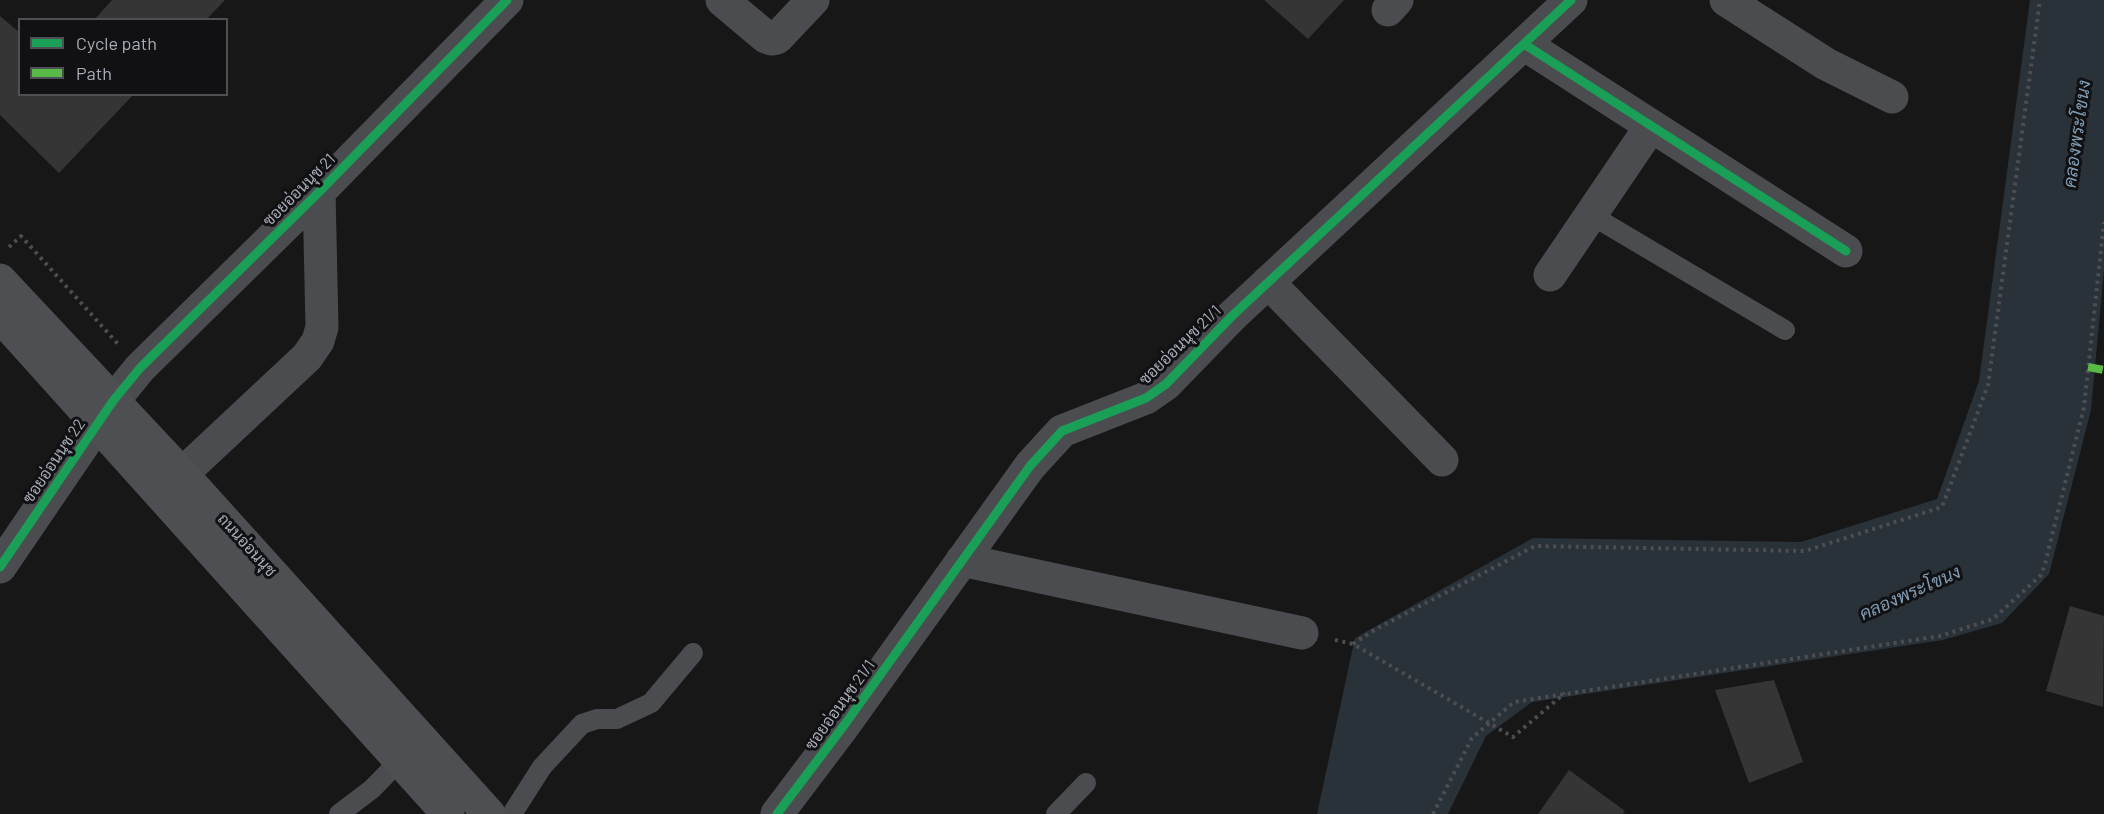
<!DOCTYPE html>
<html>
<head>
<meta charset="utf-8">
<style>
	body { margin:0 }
	#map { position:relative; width:2104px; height:814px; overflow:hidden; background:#171717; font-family:Barlow,sans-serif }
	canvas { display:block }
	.legend { position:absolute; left:18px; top:18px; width:210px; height:78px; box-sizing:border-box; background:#111113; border:2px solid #4d4f55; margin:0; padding:8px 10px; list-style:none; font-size:18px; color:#a8adb8 }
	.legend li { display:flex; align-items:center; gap:12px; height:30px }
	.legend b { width:30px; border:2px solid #4d4f55 }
</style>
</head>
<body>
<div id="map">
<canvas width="2104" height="814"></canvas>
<ul class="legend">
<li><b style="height:8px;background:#1a9f57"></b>Cycle path</li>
<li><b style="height:8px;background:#58b947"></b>Path</li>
</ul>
</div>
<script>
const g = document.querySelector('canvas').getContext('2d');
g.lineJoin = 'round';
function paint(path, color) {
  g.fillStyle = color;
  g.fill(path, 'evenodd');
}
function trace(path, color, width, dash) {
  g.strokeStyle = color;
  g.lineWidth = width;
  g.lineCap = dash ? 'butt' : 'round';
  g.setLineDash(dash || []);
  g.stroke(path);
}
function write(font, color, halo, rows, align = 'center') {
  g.font = font + ' Barlow,Sarabun,sans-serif';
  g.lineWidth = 6;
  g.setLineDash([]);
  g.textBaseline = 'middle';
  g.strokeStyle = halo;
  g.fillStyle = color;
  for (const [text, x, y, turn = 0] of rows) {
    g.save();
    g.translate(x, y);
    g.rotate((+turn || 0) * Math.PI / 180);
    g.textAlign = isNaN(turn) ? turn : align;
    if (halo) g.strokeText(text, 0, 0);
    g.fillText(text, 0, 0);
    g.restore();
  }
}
paint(new Path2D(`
	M2030,0H2104V270L2091,410L2049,574L2002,623L1943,640L1532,702L1486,736L1448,814H1317L1355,638L1533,538L1801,542L1937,499L1979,381Z`), '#2a3239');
paint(new Path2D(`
	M112,0H225L206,20H94Z
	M1264,0H1344L1308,39Z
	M0,16L20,33V94H134L59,173L0,115Z
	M2070,606L2104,616L2103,707L2046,691Z
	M1774,680L1803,762L1749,783L1715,690Z
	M1569,770L1625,811L1623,814H1538Z`), '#353536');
trace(new Path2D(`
	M9,247L21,236L118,344
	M1335,640L1353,644L1513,737L1565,693
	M1353,644L1376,629L1535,546L1805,551L1942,507L1988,385L2040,0
	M1433,814L1472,738L1514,702L1940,636L1993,619L2041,575L2045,564L2084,407L2104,222`), '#4d4e52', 4, [3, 4.5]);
trace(new Path2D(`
	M1591,215L1785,330
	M339,814L372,789L407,753
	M512,814L542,767L582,724L597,719H617L651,703L693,653
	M1056,814L1086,783`), '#4b4c50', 20);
trace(new Path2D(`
	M722,0L766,37L772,39L777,38L813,0
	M1726,0L1826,64L1892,97
	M1388,10L1397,0
	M1524,44L1846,251
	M1550,275L1651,126
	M1268,282L1442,460
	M182,474L307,357L318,341L322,327L319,192
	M962,560L1302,633
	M0,567L113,401L140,368L319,192L507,0
	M777,814L845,724L1030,466L1062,431L1146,398L1166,384L1232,316L1571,0`), '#4b4c50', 33);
trace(new Path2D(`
	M0,280L182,474L489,814
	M0,316L448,814`), '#4d4f52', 33);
trace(new Path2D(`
	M2088,367L2104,370`), '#58b947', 8, [15, 8]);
trace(new Path2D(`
	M1524,44L1846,251
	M0,567L113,401L140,368L319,192L507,0
	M777,814L845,724L1030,466L1062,431L1146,398L1166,384L1232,316L1571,0`), '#1a9f57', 9);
write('16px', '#a8adb8', '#111113', [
	["ซอยอ่อนนุช 21",299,190,-45],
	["ซอยอ่อนนุช 21/1",1180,345,-44],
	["ซอยอ่อนนุช 22",54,461,-56],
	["ถนนอ่อนนุช",247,545,48],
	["ซอยอ่อนนุช 21/1",840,705,-54]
]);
write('italic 18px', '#7f9bb3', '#111113', [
	["คลองพระโขนง",2077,134,-82],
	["คลองพระโขนง",1910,593,-24]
]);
</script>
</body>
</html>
